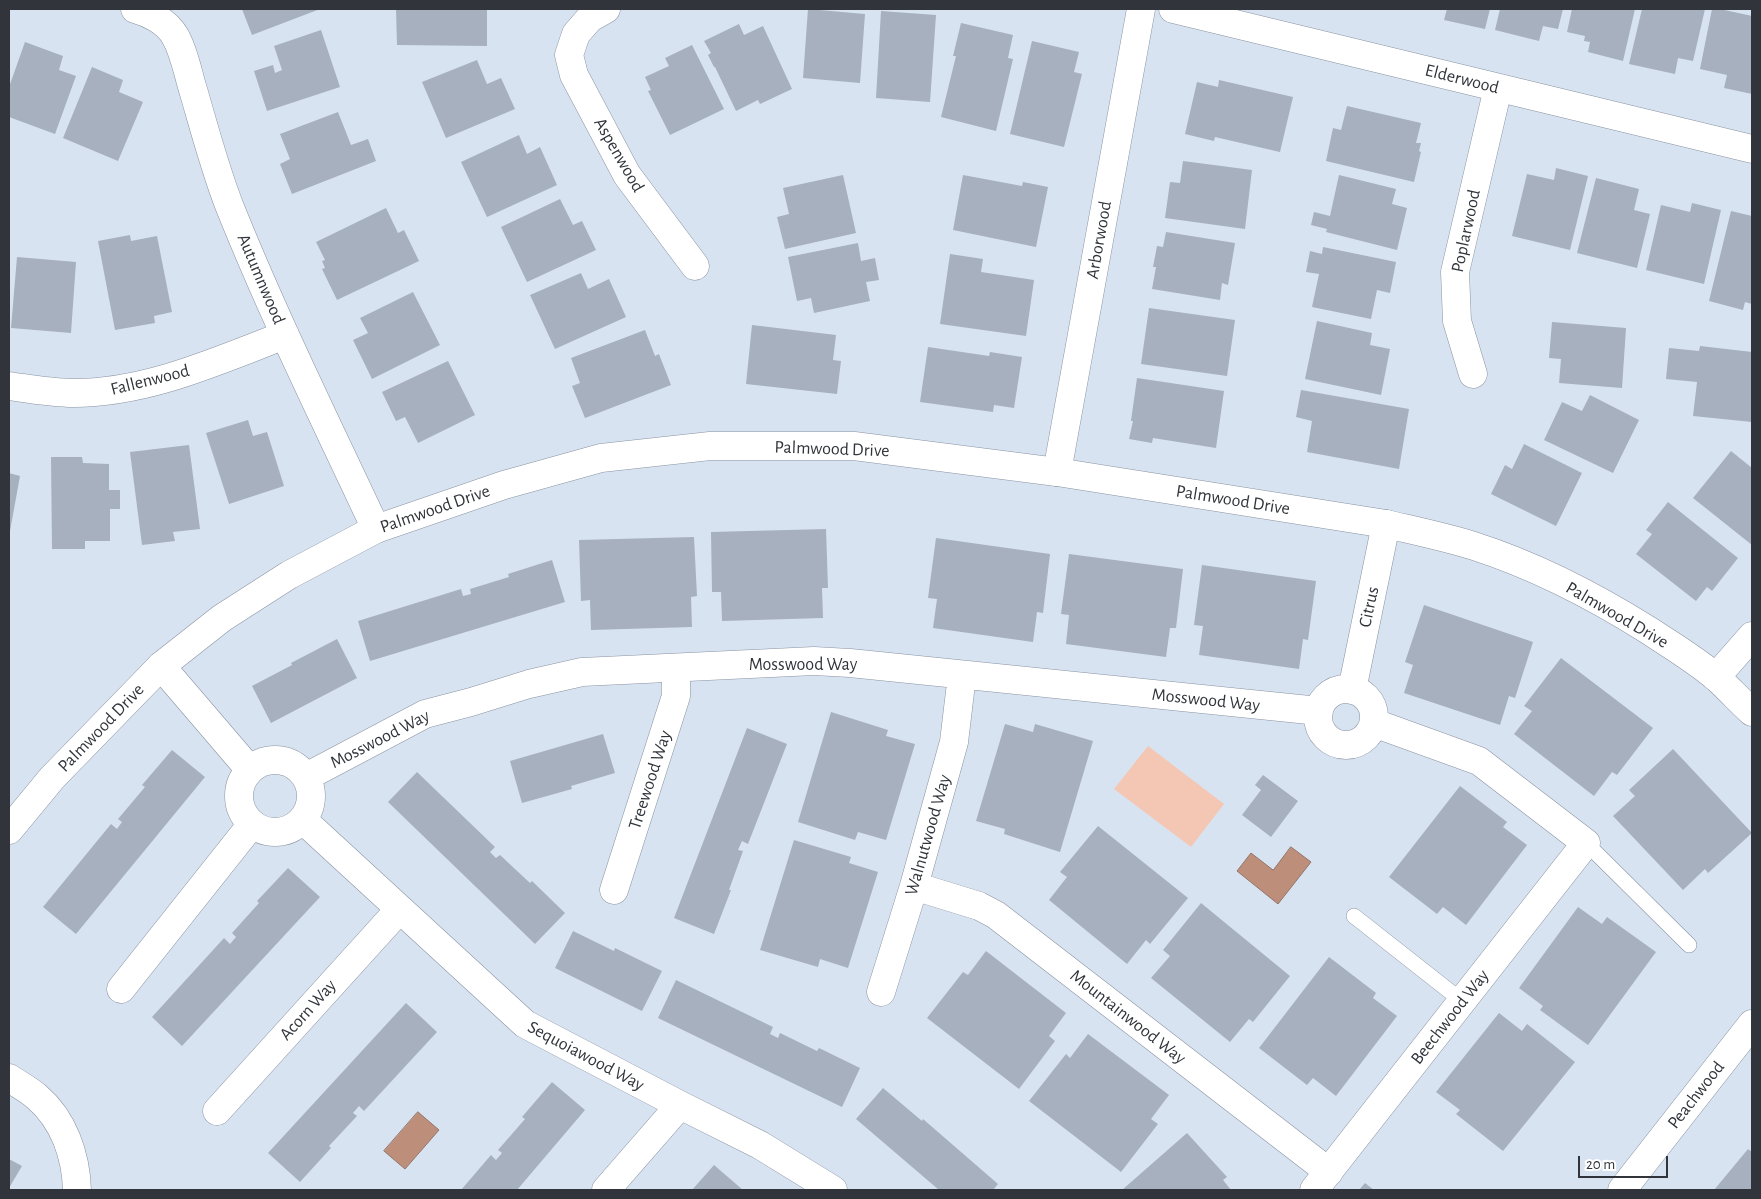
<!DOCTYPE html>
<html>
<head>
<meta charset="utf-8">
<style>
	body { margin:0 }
	#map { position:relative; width:1761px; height:1199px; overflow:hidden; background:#d8e3f2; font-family:"Alegreya Sans",sans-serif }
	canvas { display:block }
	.frame { position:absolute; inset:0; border:10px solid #31353b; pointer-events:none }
	.scale { position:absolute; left:1578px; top:1156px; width:90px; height:22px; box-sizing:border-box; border:2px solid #31353b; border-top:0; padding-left:6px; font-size:15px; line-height:18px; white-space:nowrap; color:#31353b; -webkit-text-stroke:4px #fff; paint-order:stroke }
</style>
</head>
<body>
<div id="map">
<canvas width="1761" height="1199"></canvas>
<div class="frame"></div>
<div class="scale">20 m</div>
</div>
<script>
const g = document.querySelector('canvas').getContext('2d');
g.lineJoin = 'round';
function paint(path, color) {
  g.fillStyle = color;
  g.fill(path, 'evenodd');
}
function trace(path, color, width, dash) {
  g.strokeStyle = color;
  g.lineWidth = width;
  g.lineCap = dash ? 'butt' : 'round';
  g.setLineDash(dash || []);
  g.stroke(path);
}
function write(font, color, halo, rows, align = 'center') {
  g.font = font + ' "Alegreya Sans",sans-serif';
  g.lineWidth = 4.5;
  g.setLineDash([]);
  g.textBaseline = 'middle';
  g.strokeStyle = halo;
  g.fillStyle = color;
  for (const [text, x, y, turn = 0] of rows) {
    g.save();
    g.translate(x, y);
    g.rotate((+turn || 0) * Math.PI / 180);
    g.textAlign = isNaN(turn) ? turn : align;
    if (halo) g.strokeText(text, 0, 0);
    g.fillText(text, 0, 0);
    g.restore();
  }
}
paint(new Path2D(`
	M1148,746L1224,804L1191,847L1114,789Z`), '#f3c7b3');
const water = new Path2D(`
	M1291,847L1311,862L1278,904L1237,871L1251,853L1273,870Z
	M418,1112L439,1130L405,1169L384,1151Z`);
paint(water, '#bd8f7b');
trace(water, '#937468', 1);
paint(new Path2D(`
	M242,9H320L252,35Z
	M396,9H487V46L397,45Z
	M808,9L865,14L860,83L803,78Z
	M1447,9H1490L1485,29L1444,20Z
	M1500,9H1563L1558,29L1543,26L1539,41L1495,30Z
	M1572,9H1635L1623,61L1588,52L1590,42L1584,41L1585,36L1567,32Z
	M1642,9H1705L1693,61L1678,58L1675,74L1629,64Z
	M1712,9H1720L1752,16V94L1724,88L1727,75L1700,69Z
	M881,11L936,15L930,102L876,98Z
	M961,23L1013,35L1008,58L1013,59L996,131L941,117L956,56H953Z
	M739,24L744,35L763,26L792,89L760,104L758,100L736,111L715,67H714L708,55L711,53L704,41Z
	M321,30L340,87L267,111L254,71L273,65L275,73L282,70L274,46Z
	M1032,41L1079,52L1074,72L1082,74L1064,147L1010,134Z
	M25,42L63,56L59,70L76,76L55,134L9,117V87Z
	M692,45L724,109L670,135L648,91L651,90L645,77L669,66L665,58Z
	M477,60L487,84L501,78L515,109L446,138L422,82Z
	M92,67L123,80L119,92L143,102L118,161L63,138Z
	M1219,80L1293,97L1280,152L1215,137L1214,141L1185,134L1197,82L1218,87Z
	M1347,106L1421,123L1416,143H1421L1419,151L1421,152L1414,182L1326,161L1333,128L1341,130Z
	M338,112L351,145L368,139L376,161L292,194L280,164L290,159L280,134Z
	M519,135L527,154L540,147L557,185L487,217L461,162Z
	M1183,161L1252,170L1245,229L1165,218L1170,182L1180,183Z
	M1556,168L1588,176L1570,250L1512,236L1527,174L1554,180Z
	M843,175L856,233L785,249L777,217L789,214L783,188Z
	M963,175L1022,186L1023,182L1048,187L1036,247L953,230Z
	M1339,175L1396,189L1392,204L1407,208L1397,250L1326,232L1327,229L1311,225L1314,212L1330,216Z
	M1596,178L1639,189L1634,210L1650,214L1637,268L1577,253Z
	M560,199L573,225L582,221L596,250L527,282L501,227Z
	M1692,203L1721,210L1704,284L1646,270L1661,205L1690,212Z
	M386,208L398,233L404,230L419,261L337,300L322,269L325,268L322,261L325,260L316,242Z
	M1731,211L1752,216V304L1745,302L1743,310L1709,301Z
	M1166,232L1235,243L1228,285L1222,283L1220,300L1152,289L1156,267H1153L1157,246L1163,247Z
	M130,235L131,241L157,236L172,312L154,316L155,323L115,330L98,241Z
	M858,243L861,261L875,258L879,280L866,282L870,301L814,313L811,298L797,301L788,257Z
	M1323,247L1396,262L1390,293L1377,290L1371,319L1312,307L1319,274L1306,272L1310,251L1322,254Z
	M950,254L983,259L981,272L1034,280L1026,336L940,324Z
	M17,257L76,262L71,333L11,328Z
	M581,273L588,289L609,279L626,317L555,349L530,295Z
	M413,292L440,345L372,379L353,340L368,333L360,318Z
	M1149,308L1235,320L1227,376L1141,364Z
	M1317,321L1372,333L1370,345L1390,349L1381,395L1305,379Z
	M1552,322L1626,328L1622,388L1559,383L1561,359L1549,358Z
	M752,325L836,335L833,360L841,361L837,394L746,384Z
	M645,330L655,356L659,354L671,385L585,418L572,386L580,383L571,358Z
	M1700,346L1752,352V422L1693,416L1697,382L1666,379L1669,348L1699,351Z
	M928,347L989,356L990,352L1022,357L1014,408L994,405L993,412L920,402Z
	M448,361L475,415L418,443L405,417L396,421L382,392Z
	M1137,378L1224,391L1216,448L1153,438L1152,443L1129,439L1133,421H1131Z
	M1301,390L1409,409L1399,469L1307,452L1312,421L1296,417Z
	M1590,395L1639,420L1613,473L1544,440L1562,402L1582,411Z
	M248,420L253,436L267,432L284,486L229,504L206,433Z
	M1524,444L1582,473L1556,526L1491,494L1505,465L1512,469Z
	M189,445L200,529L173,532L175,541L142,545L130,452Z
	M1731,451L1752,468V545L1693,498Z
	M51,457H82L83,463L109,464V490H120V509H110V541H85V549H52Z
	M9,473L20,476L10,531H9Z
	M1668,502L1738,558L1712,591L1707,587L1696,601L1636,554L1652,534L1646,530Z
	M826,529L828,588H822L823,618L722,621L721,592H712L711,532Z
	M694,537L697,596L691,597L692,627L591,630L590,600L581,601L579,540Z
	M936,538L1050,554L1043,613L1037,612L1033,642L933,628L937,599L928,598Z
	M1069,554L1183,569L1176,628H1170L1166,657L1066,644L1069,615L1061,614Z
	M552,560L565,602L370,661L358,621L461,589L463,596L471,594L470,589L509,577L508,574Z
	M1202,565L1316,581L1308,640L1303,639L1299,669L1199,655L1203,626L1194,625Z
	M1424,605L1533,642L1515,698L1509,696L1500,725L1404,693L1413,665L1405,662Z
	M337,639L357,678L271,723L252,686L292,665L291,663Z
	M1561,658L1653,728L1617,775L1612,772L1594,796L1514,734L1532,711L1524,706Z
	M831,712L888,730L886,736L915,744L886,840L858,832L855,840L798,822Z
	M1005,724L1033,732L1035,724L1093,741L1060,852L1004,834L1005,829L976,821Z
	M747,728L787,744L748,844L742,841L738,850L743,851L729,890H731L714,934L674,918Z
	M603,734L615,773L571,786L572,789L522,803L510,761Z
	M1673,749L1752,833L1708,873L1705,869L1683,890L1613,816L1635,796L1629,790Z
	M172,750L205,777L76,934L43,907L111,824L117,829L122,822L118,819L145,787L142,785Z
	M417,772L495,847L490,852L496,858L500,855L530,883L532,881L565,913L535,944L388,802Z
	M1263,775L1298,801L1271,837L1242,815L1261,790L1255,785Z
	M1460,786L1507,822L1503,827L1527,845L1466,925L1443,907L1437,914L1389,877Z
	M1098,826L1188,898L1150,944L1146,940L1127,964L1049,900L1067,877L1060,872Z
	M794,840L851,857L849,863L878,872L848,968L820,959L818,967L760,950Z
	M288,868L320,897L182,1046L152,1017L224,938L230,944L236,937L232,933L259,903L257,901Z
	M1201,903L1290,976L1253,1022L1249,1019L1230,1042L1151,978L1170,956L1163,950Z
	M1578,907L1602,924L1607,917L1656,952L1588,1045L1540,1010L1543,1006L1519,988Z
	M573,931L614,951L615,948L662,971L642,1011L555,968Z
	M986,951L1066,1013L1049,1036L1055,1041L1019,1089L927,1018L963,972L968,975Z
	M1329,957L1376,993L1373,998L1397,1016L1336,1096L1313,1078L1307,1085L1259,1048Z
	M676,980L773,1027L770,1034L778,1038L780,1033L817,1051L819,1048L860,1068L842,1107L658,1018Z
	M406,1003L437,1032L364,1111L359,1106L353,1113L357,1116L329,1146L331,1148L300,1182L268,1153Z
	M1499,1013L1522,1031L1527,1024L1575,1062L1503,1151L1456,1114L1460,1110L1436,1092Z
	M1088,1034L1169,1095L1151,1119L1158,1124L1121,1172L1029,1101L1066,1054L1070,1058Z
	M552,1082L585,1110L517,1190H461L491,1155L496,1160L502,1153L498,1150L525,1119L522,1117Z
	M883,1088L922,1121L923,1119L998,1184L993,1190H939L856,1119Z
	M1187,1133L1227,1177L1223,1180L1231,1190H1122Z
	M1748,1149L1752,1152V1190H1714Z
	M9,1159L22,1166L9,1188Z
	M714,1165L743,1190H692Z
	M1365,1183L1374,1190H1359Z`), '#a6b0bf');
const lane = new Path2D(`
	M1586,843L1689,945
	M1354,916L1462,1001`);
const street = new Path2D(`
	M135,9C150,13 167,22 175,36C185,53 188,75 194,93C205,131 215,169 229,205C273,315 326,422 376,529
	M606,9L590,18L576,34L569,55L574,75L627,175L695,266
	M1173,9L1752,149
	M1473,374L1457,321L1455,272L1498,88
	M9,386C30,389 52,393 73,393C147,393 217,361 285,335
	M1057,472L1141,9
	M161,666L250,770
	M1716,677L1752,636
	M1318 717a28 28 0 1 1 56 0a28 28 0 1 1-56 0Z
	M1352,690L1386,524
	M239 796a36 36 0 1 1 72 0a36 36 0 1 1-72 0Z
	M306,777L425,714L471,702L529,684L582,672L814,661L850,663L1319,711
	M303,820L525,1024L680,1105L760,1145L833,1190
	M914,886L979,906L996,915L1329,1172
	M614,890L676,696V668
	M121,989L252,824
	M881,992L914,886L954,742L962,675
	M9,1078C18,1084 29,1090 37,1097C64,1120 76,1156 77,1190
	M217,1111L399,910
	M606,1190L680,1105
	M1314,1190L1586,843L1479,761L1374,723`);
const secondary = new Path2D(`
	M9,830L52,778L161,666L222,618L289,575L376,529L504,485L601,458L710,446H854L1057,472L1386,524C1416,531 1445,537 1474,546C1536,566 1594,596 1648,630C1671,645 1696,660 1717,678C1729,689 1740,701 1752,712
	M1622,1190L1752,1024`);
trace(lane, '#8993a1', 16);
trace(street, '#8993a1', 29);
trace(secondary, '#8993a1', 29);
trace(lane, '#fff', 15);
trace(street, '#fff', 28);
trace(secondary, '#fff', 28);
write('18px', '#31353b', '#fff', [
	["Elderwood",1462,79,14],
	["Aspenwood",619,155,60],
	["Poplarwood",1466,231,-78],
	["Arborwood",1099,240,-80],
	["Autumnwood",261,279,67],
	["Fallenwood",150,380,-14],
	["Palmwood Drive",832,449,2],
	["Palmwood Drive",1233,500,9],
	["Palmwood Drive",435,509,-19],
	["Citrus",1369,607,-78],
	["Palmwood Drive",1617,615,30],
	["Mosswood Way",803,665],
	["Mosswood Way",1206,700,6],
	["Palmwood Drive",101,728,-46],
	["Mosswood Way",380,739,-27],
	["Treewood Way",650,780,-72],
	["Walnutwood Way",928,835,-74],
	["Acorn Way",308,1010,-48],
	["Mountainwood Way",1128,1017,38],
	["Beechwood Way",1450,1017,-52],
	["Sequoiawood Way",586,1056,28],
	["Peachwood",1696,1095,-52]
]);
</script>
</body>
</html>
